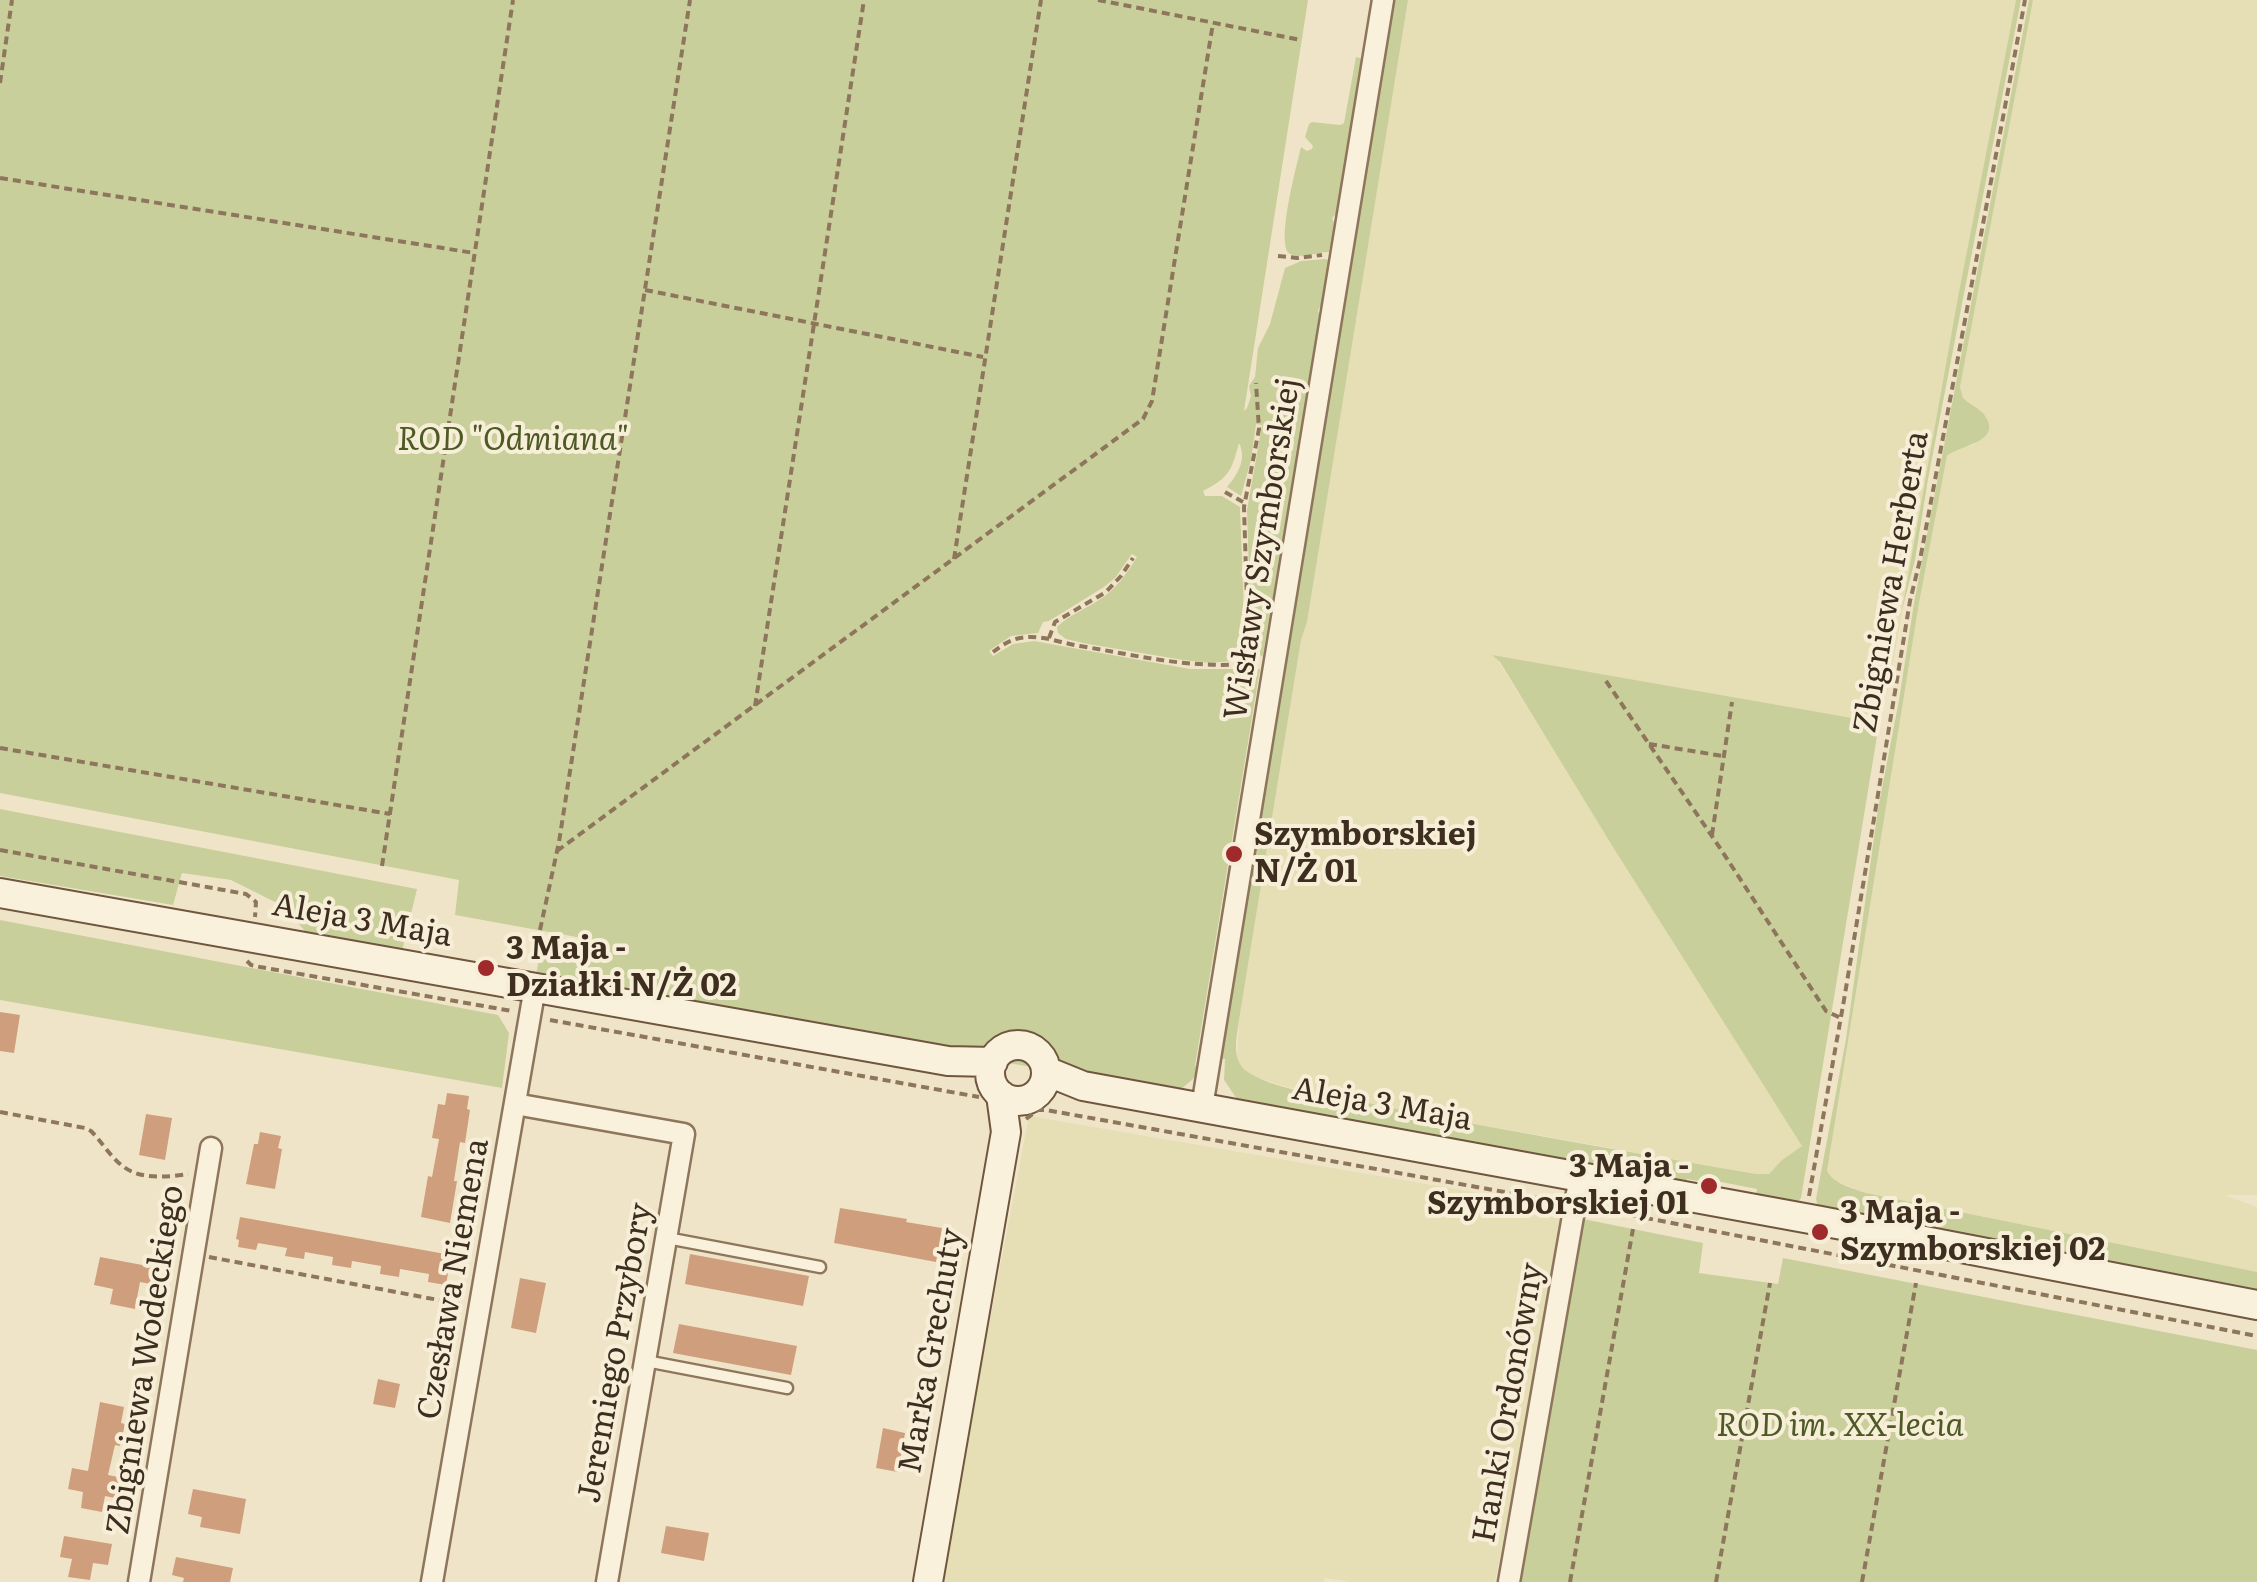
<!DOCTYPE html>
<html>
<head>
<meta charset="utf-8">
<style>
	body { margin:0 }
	canvas { display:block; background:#f0e4c8 }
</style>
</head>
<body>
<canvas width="2257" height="1582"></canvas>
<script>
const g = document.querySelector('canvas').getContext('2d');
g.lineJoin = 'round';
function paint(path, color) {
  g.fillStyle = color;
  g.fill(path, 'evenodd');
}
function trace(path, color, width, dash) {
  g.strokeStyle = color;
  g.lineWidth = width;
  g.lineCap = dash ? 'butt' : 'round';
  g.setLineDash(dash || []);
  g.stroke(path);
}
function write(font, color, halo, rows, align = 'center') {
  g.font = font + ' Literata,serif';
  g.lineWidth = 8;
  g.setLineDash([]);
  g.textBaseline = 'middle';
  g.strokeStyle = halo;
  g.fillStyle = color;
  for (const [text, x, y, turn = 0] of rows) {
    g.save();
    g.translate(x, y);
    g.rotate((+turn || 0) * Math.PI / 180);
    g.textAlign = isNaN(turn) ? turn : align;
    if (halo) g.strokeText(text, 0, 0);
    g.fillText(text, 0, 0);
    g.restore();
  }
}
paint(new Path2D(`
	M1408,0H2016L1958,297L1889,687L1875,722L1495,656L1802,1146L1782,1160L1769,1174H1756L1426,1115L1287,1087L1255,1077L1242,1068L1237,1061L1239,1020L1301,640L1307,622Z
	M2033,0H2257V1195H2224L2257,1207V1272L1866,1193L1843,1184L1830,1177L1827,1171L1919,603L1947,456L1958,448L1974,445L1987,419L1981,410L1963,398L1960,387Z
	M1029,1116L1566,1208L1495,1582H1350L1325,1578L1324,1582H940Z`), '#e6deb5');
paint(new Path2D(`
	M0,0H1308L1244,411L1247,408L1251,396L1249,386L1255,377L1258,348L1270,324L1285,268L1301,261L1326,259L1329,261L1322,304L1318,310L1320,317L1263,655L1262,657L1255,649L1251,638L1247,510L1262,425L1256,424L1251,460L1241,496L1227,487C1238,474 1247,459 1239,443C1232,470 1229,478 1203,491L1205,496H1222L1240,507L1245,639L1253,659L1210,663L1183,660L1088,644L1066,639L1058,633L1057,627C1070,614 1084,610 1099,600C1116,589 1126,575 1137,557L1132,554L1115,578L1104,587L1049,621L1043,622L1038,633L1011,636L989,651L993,656L1013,644L1034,641L1190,669H1260L1195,1066L1199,1067L1193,1079L1180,1090L1063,1073L536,975L540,953L559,956L561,941L556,938L584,940L592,934L589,933L582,938L455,915L459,880L0,793Z
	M1394,0H1408L1307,622L1301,640L1239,1020C1237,1036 1231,1058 1245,1070C1270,1090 1331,1096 1363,1102C1493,1129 1625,1151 1756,1174H1769L1782,1160L1802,1146L1613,847L1500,662L1492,655L1875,722L1879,724L1801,1198L1797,1203L1755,1199L1757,1189L1716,1181L1715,1179L1705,1177L1704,1182L1687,1179L1686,1186L1263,1109V1105L1237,1099L1224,1080L1225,1059L1218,1058Z
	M2016,0H2021L1928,479L1915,560L1902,610L1958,297Z
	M2029,0H2033L2025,43L1960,387L1963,398C1969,404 1978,407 1983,413C2006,442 1959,445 1947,456L1919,603L1827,1171C1834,1184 1852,1188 1866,1193L2257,1272V1295L1818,1207L1816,1199L1846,1039L1878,809L1899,700L1914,603Z
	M1356,57L1363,59L1338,212L1332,218L1335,225L1332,246H1330L1329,252C1318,252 1300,259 1290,254C1275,246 1297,164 1301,147L1307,151L1312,149L1313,146L1305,137L1309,124L1312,122L1340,125L1344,123Z
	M0,809L417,889L402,951L308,935L285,907L231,880L182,873L173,905L0,876Z
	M0,920L498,1015L509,1033L502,1088L0,1000Z
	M1583,1219L1703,1243L1699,1273L1778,1284L1783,1258L2257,1350V1582H1521Z`), '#c9cf9b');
paint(new Path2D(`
	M0,1012L20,1015L14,1053L0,1051Z
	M447,1093L469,1096L467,1109L470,1110L465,1143L460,1142L454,1181H457L450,1223L421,1217L428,1176L432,1177L439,1139L432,1138L438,1104L445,1105Z
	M146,1114L172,1118L165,1160L139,1155Z
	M260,1132L281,1136L278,1148L282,1149L275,1189L246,1184L254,1144H258Z
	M840,1208L907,1219L906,1222L942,1228L936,1262L834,1243Z
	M240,1217L451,1255L446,1285L428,1282L429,1274L400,1269L399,1277L380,1274L381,1266L352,1261L351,1268L332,1265L333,1257L305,1252L304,1259L285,1256L287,1248L258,1243L256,1250L238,1247L239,1240L236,1239Z
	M690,1254L809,1276L803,1306L685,1284Z
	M100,1257L158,1268L155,1285L140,1282L135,1309L110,1304L113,1289L94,1285Z
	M520,1278L546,1283L536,1333L511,1328Z
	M679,1324L797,1346L791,1375L673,1353Z
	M378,1379L400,1384L395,1408L373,1404Z
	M100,1402L124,1407L121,1423L125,1424L120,1446L115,1445L108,1475L123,1478L119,1499L105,1496L102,1512L81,1508L83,1492L68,1489L72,1468L88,1471Z
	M883,1428L905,1433L898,1472L876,1468Z
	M193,1489L246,1499L240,1534L200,1527L202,1517L188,1514Z
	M666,1526L709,1533L704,1561L661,1553Z
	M64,1536L112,1544L108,1565L93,1563L90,1580L68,1577L72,1559L60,1557Z
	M176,1557L233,1568L230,1582H183L184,1578L172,1575Z`), '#cf9f7d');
const lane = new Path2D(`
	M667,1238L820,1267
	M646,1361L787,1388`);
const street = new Path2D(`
	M515,1104L684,1134L607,1582
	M1202,1107L1383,0
	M139,1582L211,1148
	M432,1582L535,987
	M1509,1582L1580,1176`);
const secondary = new Path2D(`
	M0,893L948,1061L993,1062
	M990 1073a28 28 0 1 1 56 0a28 28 0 1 1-56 0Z
	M1046,1071L1083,1086L1821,1221L2257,1305
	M928,1582L1006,1132L1001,1095`);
trace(lane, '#8d765c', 15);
trace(street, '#8d765c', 25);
trace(secondary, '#6f573f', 32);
trace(new Path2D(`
	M1098,0L1301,40
	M0,83L12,0
	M0,178L474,253
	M1278,256L1297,258L1322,255
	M645,290L983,357
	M1225,492L1243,502
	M954,559L1041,0
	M1049,638L1055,622L1106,592L1121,576L1133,558
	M993,652C1001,646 1009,640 1020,638C1041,634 1060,643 1080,646C1141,656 1193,670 1256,663
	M1255,654L1248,635L1244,507L1259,429L1256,383
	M1606,681L1720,848L1826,1011L1841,1018
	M755,706L864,0
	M1649,744L1723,756
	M0,748L390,814
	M1712,835L1732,702
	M0,850L246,894L256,902L255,917
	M557,851L1143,419L1152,401L1213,23
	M382,866L513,0
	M540,930L559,842L690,0
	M247,961L251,965L260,967L512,1011
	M550,1020L979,1097
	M0,1112L85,1128L91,1131C102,1142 111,1158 124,1167C141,1180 169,1177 188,1174
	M1026,1119L1038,1110H1046L1555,1201
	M1809,1196L1844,1000L1910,601L1920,560L2025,0
	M1594,1208L2257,1336
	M209,1257L460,1304
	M1570,1582L1633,1229
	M1716,1582L1770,1283
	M1862,1582L1916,1283`), '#8d765c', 4, [8, 5]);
trace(lane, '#faf1dc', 10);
trace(street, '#faf1dc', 20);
trace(secondary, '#faf1dc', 28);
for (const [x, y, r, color] of [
	[1234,854,10,"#9e2a2b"],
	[486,968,10,"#9e2a2b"],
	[1709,1186,10,"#9e2a2b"],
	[1820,1232,10,"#9e2a2b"]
]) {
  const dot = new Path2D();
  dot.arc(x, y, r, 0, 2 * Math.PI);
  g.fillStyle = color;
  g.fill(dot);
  trace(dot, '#f7eed8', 4);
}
write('italic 32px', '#4d5a26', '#f7eed8', [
	["ROD \"Odmiana\"",513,441],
	["ROD im. XX-lecia",1840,1427]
]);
write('32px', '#3d2e20', '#f7eed8', [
	["Wisławy Szymborskiej",1263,549,-81],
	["Zbigniewa Herberta",1892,582,-80],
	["Aleja 3 Maja",362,921,10],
	["Aleja 3 Maja",1382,1105,10],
	["Czesława Niemena",454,1279,-80],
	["Marka Grechuty",932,1351,-80],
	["Jeremiego Przybory",616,1353,-80],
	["Zbigniewa Wodeckiego",146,1360,-81],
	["Hanki Ordonówny",1509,1403,-80]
]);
write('bold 32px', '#3d2e20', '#f7eed8', [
	["Szymborskiej",1254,836],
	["N/Ż 01",1254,873],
	["3 Maja -",506,950],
	["Działki N/Ż 02",506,987],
	["3 Maja -",1689,1168,"right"],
	["Szymborskiej 01",1689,1205,"right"],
	["3 Maja -",1840,1214],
	["Szymborskiej 02",1840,1251]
], 'left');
</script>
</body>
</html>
